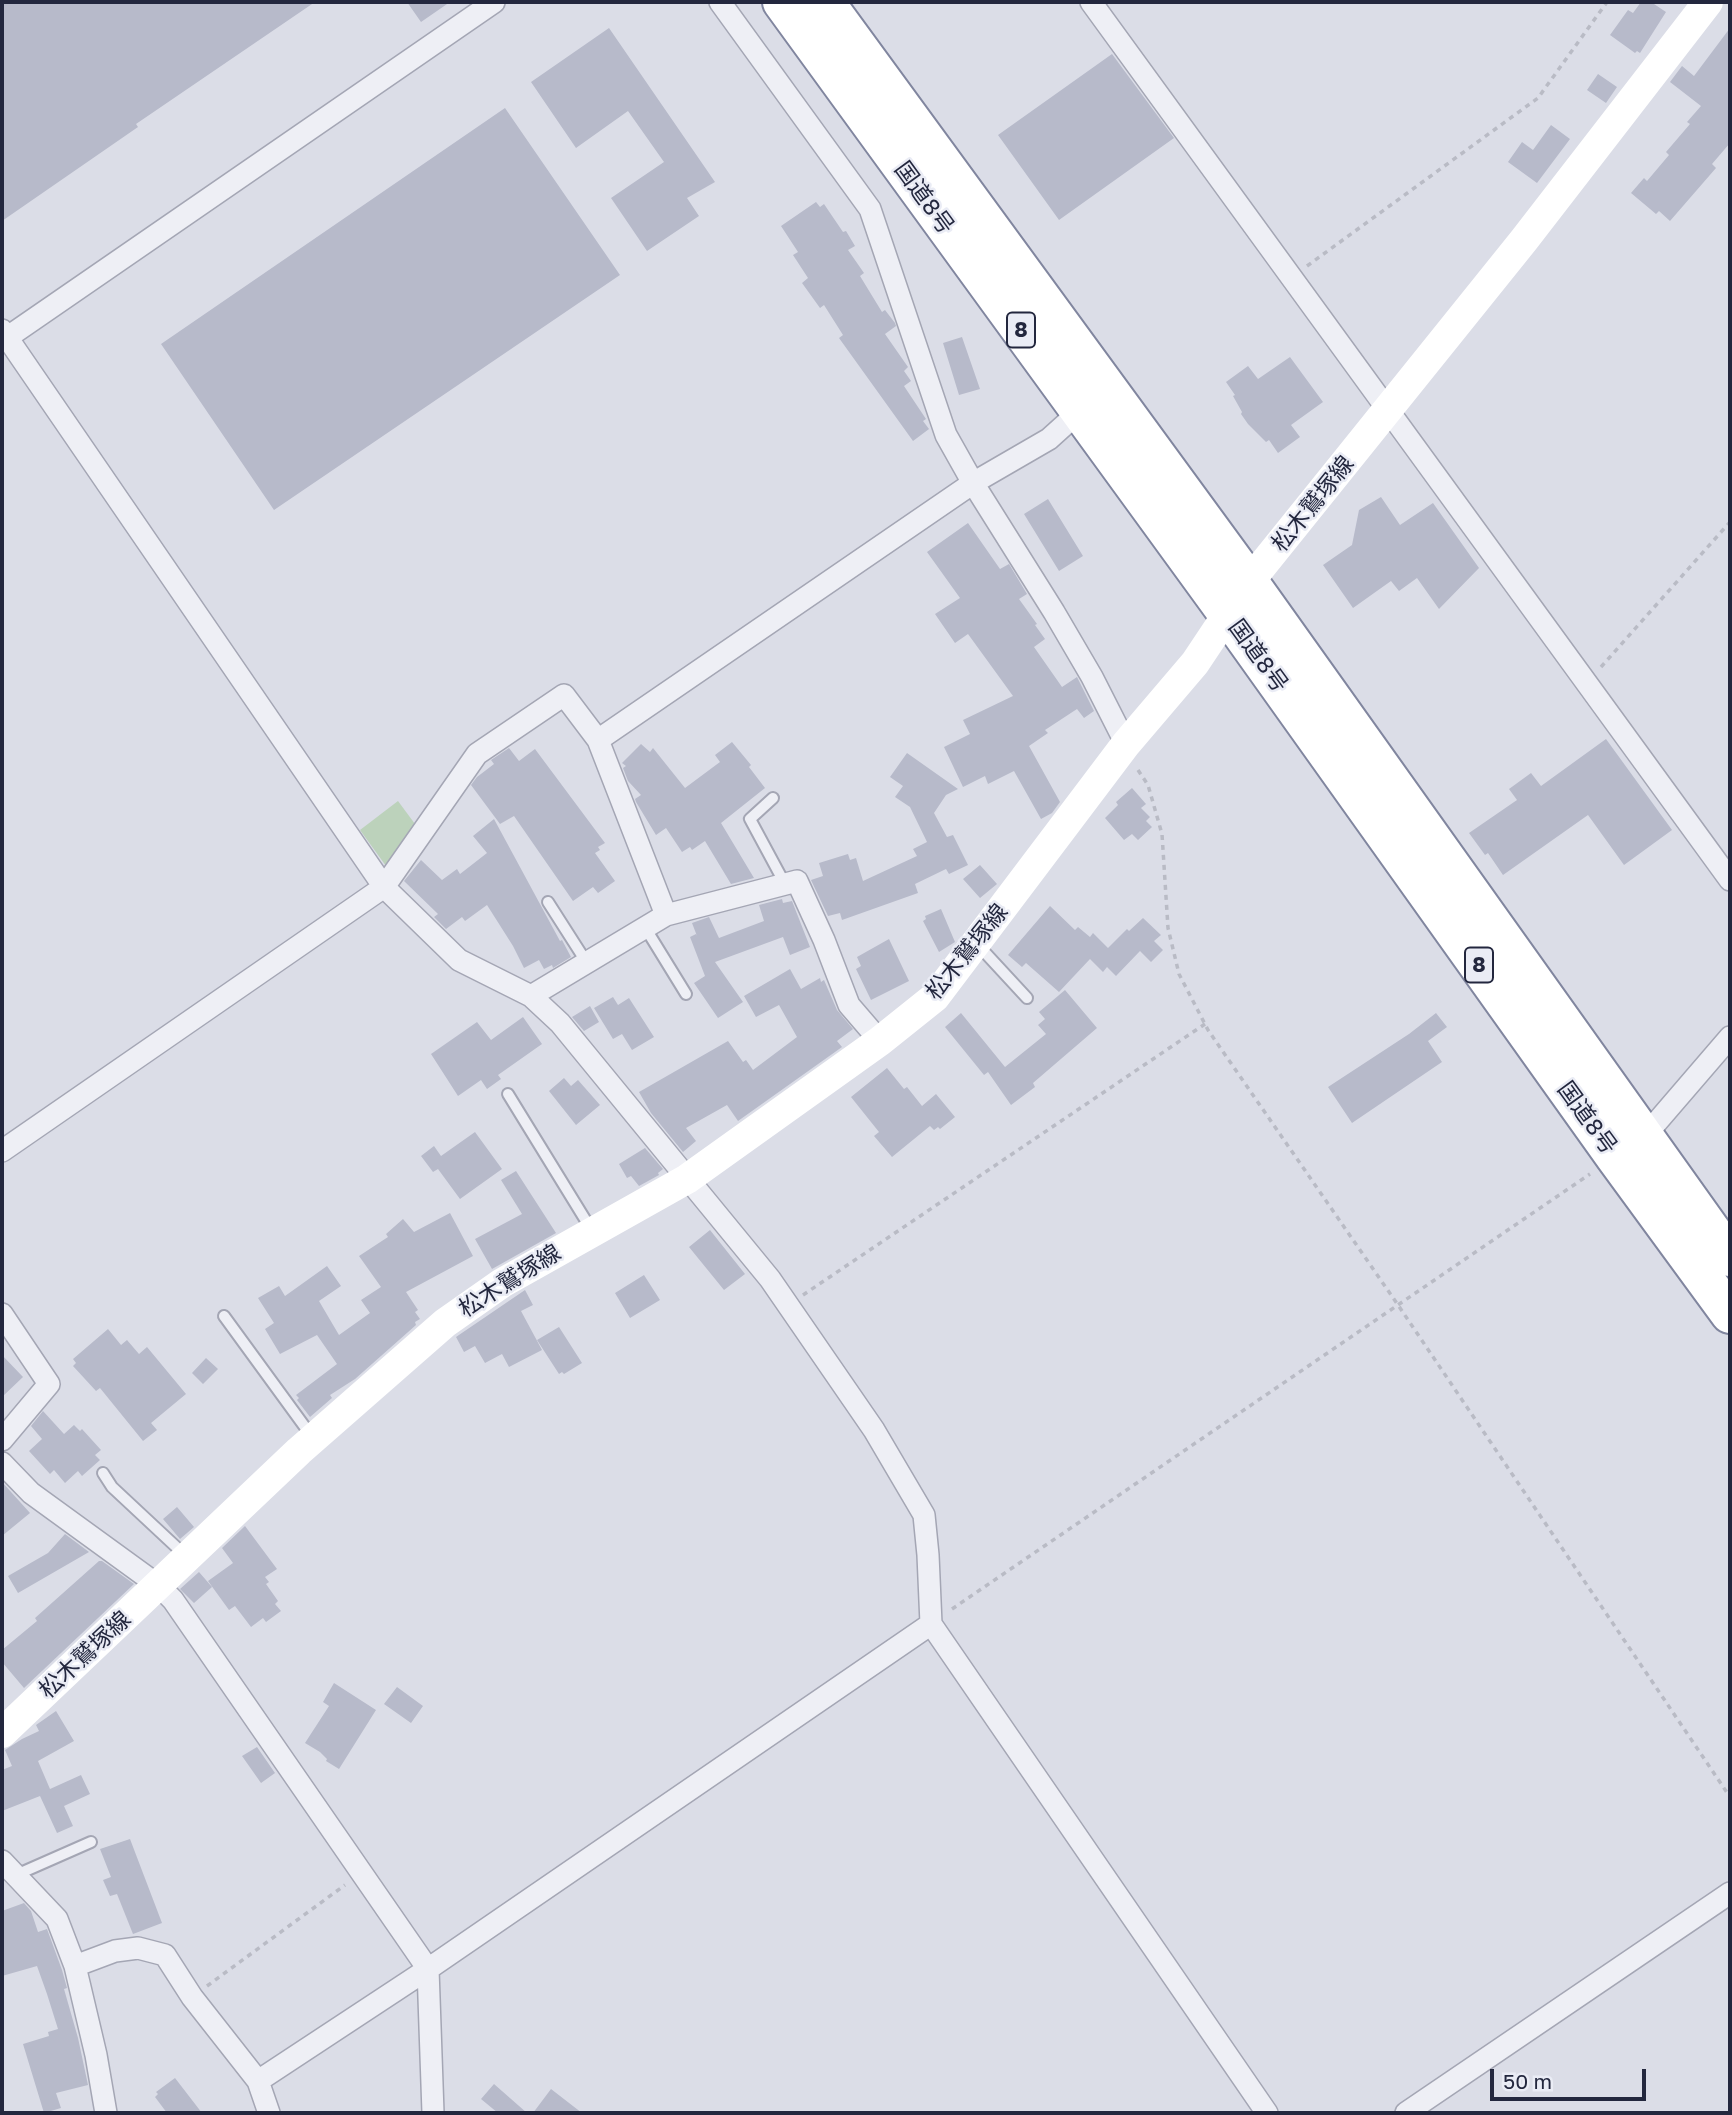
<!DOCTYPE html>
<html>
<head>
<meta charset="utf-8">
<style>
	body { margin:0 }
	#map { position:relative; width:1732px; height:2115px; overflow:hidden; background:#dbdde7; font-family:"Golos Text",sans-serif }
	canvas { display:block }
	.frame { position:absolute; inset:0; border:4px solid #23273e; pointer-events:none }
	.scale { position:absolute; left:1490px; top:2069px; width:156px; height:32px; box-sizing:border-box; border:4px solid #23273e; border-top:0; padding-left:9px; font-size:21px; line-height:24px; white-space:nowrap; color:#23273e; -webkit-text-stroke:5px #eaecf5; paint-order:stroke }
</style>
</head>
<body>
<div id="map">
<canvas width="1732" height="2115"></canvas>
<div class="frame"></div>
<div class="scale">50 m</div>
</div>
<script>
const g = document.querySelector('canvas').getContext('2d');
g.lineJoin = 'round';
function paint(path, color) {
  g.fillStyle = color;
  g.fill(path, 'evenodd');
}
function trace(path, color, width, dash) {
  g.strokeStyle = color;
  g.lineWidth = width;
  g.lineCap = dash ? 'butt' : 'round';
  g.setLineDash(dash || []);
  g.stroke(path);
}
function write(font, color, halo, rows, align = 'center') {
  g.font = font + ' "Golos Text","Noto Sans JP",sans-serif';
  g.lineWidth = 5;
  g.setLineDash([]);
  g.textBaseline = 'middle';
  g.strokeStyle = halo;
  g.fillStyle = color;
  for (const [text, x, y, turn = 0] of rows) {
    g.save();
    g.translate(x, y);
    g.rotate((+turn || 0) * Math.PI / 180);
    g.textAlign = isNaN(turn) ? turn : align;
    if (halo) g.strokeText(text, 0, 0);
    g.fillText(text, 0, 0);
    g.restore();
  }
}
paint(new Path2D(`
	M398,801L415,824L386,866L360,830Z`), '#bcd2bb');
paint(new Path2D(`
	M2,2H315L136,124L138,127L2,221Z
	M407,2H450L421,22Z
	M1641,2H1651L1666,12L1640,53L1637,51L1635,53L1610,35L1628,10L1633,13Z
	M609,28L715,182L687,198L699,216L647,251L611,198L664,162L628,111L576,148L531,82Z
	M1730,28V143L1712,164L1716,168L1670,221L1659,211L1656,214L1631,193L1644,178L1647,181L1669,155L1666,152L1690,124L1687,122L1701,106L1670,82L1682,66L1694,76Z
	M1112,54L1174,138L1059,220L998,135Z
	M1598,74L1617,87L1606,103L1587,90Z
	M505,108L620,275L274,510L161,344Z
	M1551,125L1570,139L1537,183L1508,162L1522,142L1533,150Z
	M816,202L820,207L824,204L843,232L846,231L855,246L848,250L864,273L860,276L882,312L885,310L895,323L896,326L885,334L908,367L904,371L911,381L904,386L926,419L923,421L929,429L913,441L839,338L843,335L824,305L820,308L802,283L808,278L793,255L798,252L781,226Z
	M962,337L980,389L959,395L943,343Z
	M1290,357L1323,402L1291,425L1300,437L1278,453L1269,440L1266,442L1248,424L1241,414L1242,412L1233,396L1235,395L1226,382L1248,366L1258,379Z
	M1381,497L1400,525L1433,503L1479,568L1439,609L1417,578L1399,591L1391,581L1353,608L1323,565L1352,545L1359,510Z
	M1048,499L1083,556L1059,571L1024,514Z
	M968,523L1000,569L1009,564L1027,594L1019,599L1037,624L1035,625L1045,639L1034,647L1062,687L1077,677L1094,711L1084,718L1077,709L1045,730L1048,733L1029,746L1060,802L1052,813L1041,819L1014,771L988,784L985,776L963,787L944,747L970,734L963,720L1013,696L968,634L955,643L935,614L960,598L927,552Z
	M1606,739L1672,830L1624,865L1588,815L1503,875L1488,853L1485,855L1469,833L1517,800L1509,789L1531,773L1541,786Z
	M732,742L751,765L749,767L765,788L721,823L754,878L731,884L705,841L692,850L690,847L682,852L666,828L656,835L636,802L635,799L641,795L628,781L623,768L626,766L622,763L641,744L650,752L653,748L685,788L720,762L715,755Z
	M509,748L519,761L535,749L605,843L598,847L600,850L595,853L615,881L598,893L593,887L573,901L514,816L500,824L471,785L477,777L494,764L491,760Z
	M907,753L958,789L946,795L934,813L947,837L953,835L968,865L949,874L946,869L915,884L918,893L842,920L840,913L828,916L811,880L823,876L819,863L848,854L850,860L856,858L863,881L917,856L913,849L927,842L910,807L895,797L903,786L890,777Z
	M1132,788L1146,804L1141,808L1150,817L1146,821L1152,827L1138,840L1132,834L1124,840L1105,818L1118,805L1116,802Z
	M494,819L560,941L562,940L571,957L553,968L552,965L544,969L539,960L524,968L513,946L487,905L465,921L462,917L446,929L434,917L438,914L404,881L421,860L442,880L457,869L460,874L487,853L473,836Z
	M980,865L997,884L980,898L963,879Z
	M782,899L783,903L792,901L810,947L790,955L783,937L715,962L743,1002L718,1018L694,983L705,976L690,937L696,934L697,936L692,923L709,917L719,938L764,921L759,905Z
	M1050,906L1075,930L1078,927L1090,937L1093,933L1108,948L1127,929L1129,931L1143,918L1161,935L1154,941L1163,950L1151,962L1140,951L1116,976L1107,967L1103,972L1090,959L1059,992L1026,963L1022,967L1008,955Z
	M941,909L955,942L939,952L923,921L926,919L925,916Z
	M889,939L909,981L871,1000L856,969L861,966L857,957Z
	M790,969L801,989L820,978L821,982L824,980L837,1010L853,1029L837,1041L842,1047L738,1121L727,1105L686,1128L696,1141L683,1152L651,1113L639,1092L728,1041L743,1062L746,1060L753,1070L797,1037L779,1005L756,1017L744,996Z
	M1065,990L1097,1028L1033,1083L1035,1087L1011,1105L988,1072L984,1075L945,1027L961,1013L1005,1067L1046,1034L1038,1025L1045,1019L1039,1012Z
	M613,997L618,1005L629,998L654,1037L632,1050L622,1034L613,1039L594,1008Z
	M590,1006L599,1022L584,1031L572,1017Z
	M1436,1013L1447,1027L1428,1041L1442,1062L1352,1123L1328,1087L1409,1034Z
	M523,1017L542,1044L498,1075L501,1079L487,1089L481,1080L458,1096L431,1054L477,1022L491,1040Z
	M887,1068L904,1089L907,1087L922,1106L936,1094L955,1117L940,1129L938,1127L934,1130L930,1126L892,1157L874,1136L879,1132L851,1097Z
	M564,1078L571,1086L578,1080L600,1105L576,1125L549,1091Z
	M475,1132L502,1169L460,1199L438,1169L433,1172L421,1156L434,1146L441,1156Z
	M645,1148L663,1169L658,1173L659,1175L639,1186L631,1176L627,1178L619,1164Z
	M516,1171L556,1233L492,1269L475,1239L522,1214L501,1180Z
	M450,1213L473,1256L406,1292L418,1310L415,1312L420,1319L415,1322L416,1325L355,1379L330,1395L332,1398L310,1417L297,1400L299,1398L296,1395L337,1364L317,1335L280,1354L265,1329L274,1323L258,1298L279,1286L285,1296L327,1266L341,1286L319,1301L339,1335L370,1313L361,1300L381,1287L359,1256L388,1237L386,1234L403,1219L414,1232Z
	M710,1230L745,1274L724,1290L689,1247Z
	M644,1275L660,1300L630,1318L615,1293Z
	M525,1290L533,1305L521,1311L542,1350L509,1367L502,1354L485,1363L475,1346L464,1352L456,1337Z
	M559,1327L582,1363L564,1374L562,1372L559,1374L537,1340Z
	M108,1329L121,1345L127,1340L139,1354L147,1347L186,1394L151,1423L157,1430L143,1441L100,1388L96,1391L73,1366L76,1363L73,1359Z
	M2,1355L23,1377L2,1397Z
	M206,1358L218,1369L203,1384L192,1373Z
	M43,1411L64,1434L74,1425L80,1431L82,1429L101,1450L95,1455L100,1460L82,1476L78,1471L65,1483L54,1470L50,1474L29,1451L42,1439L31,1426Z
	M2,1482L30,1513L2,1536Z
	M177,1507L194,1527L180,1539L163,1519Z
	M245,1526L277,1569L265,1577L269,1582L266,1584L278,1601L275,1604L281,1611L266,1622L263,1618L251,1627L235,1606L229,1610L208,1581L233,1563L222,1548Z
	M65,1534L89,1552L18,1593L8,1576L48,1553Z
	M99,1561H102L134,1584L24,1688L2,1662V1650L37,1621L35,1618Z
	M199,1572L212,1587L194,1603L180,1589Z
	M334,1683L376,1710L339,1769L326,1761L327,1759L320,1752L305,1743L329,1706L323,1702Z
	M397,1687L423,1706L411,1723L384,1704Z
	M56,1711L74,1741L38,1761L50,1789L81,1775L90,1794L64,1806L73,1826L57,1833L40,1796L2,1811V1770L12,1766L5,1750L22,1739L39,1731L36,1725Z
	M257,1747L275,1773L261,1783L242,1756Z
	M130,1839L162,1923L133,1934L117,1894L110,1896L103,1880L111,1877L100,1849Z
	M24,1903L31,1911L38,1932L47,1929L62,1970L67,1988L64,1989L78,2038L88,2085L56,2093L61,2108L44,2113L23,2044L49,2036L48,2032L58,2029L47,1994L37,1966L2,1976V1911Z
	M175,2078L202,2113H167L155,2097L158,2094L156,2092Z
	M494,2084L527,2113H498L481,2099Z
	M551,2089L582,2113H533Z`), '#b7baca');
const lane = new Path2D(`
	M773,798L750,819L785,884
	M548,902L587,963
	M646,929L686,994
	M978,945L1027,998
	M508,1094L591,1229
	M224,1316L313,1438
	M103,1473L112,1487L187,1557
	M16,1875L91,1842`);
const street = new Path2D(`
	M720,2L870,209L946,435L973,483L1054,612L1092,677L1126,744
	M1091,2L1730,880
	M2,330L384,887L459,960L531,996L560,1023L770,1279L874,1430L924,1515L928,1555L931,1624L1267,2113
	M2,341L494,2
	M598,740L973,483L1049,439L1080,411
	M531,996L666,915L797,881L824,940L849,1005L880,1041
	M1644,1137L1730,1037
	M2,1151L384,887L477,754L564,695L598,740L666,915
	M2,1314L49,1384L2,1440
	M2,1463L31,1493L159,1586L173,1600L428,1969L433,2113
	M2,1861L57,1919L75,1966L96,2055L106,2113
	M75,1966L115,1951L138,1948L165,1955L192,1997L258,2081L269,2113
	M258,2081L428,1969L931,1624
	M1406,2113L1730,1893`);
const highway = new Path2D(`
	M782,2L1229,616L1615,1157L1730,1314
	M825,2L1249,582L1730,1257`);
trace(lane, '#a4a6b4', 14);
trace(street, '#a4a6b4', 24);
trace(highway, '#81869f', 42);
trace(new Path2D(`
	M1307,266L1538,98L1607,2
	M1601,667L1730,522
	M1138,770L1148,785L1162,834L1168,928L1179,974L1208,1030L1398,1305L1730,1797
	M803,1295L1205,1024
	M952,1609L1590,1174
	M207,1986L345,1885`), '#b9bbc5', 3.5, [5, 5]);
trace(lane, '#eeeff5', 10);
trace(street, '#eeeff5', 21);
trace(new Path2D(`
	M2,1733L299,1451L445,1323L502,1283L687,1179L880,1041L935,997L1126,744L1195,663L1249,582L1524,240L1708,2`), '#fff', 30);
trace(highway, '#fff', 38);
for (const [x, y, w] of [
	[1021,330,28],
	[1479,965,28]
]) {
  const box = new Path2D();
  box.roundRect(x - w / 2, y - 17.5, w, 35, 5);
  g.fillStyle = '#eaecf5';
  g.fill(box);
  trace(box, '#23273e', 2);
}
write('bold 21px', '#23273e', null, [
	["8",1021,330],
	["8",1479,965]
]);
write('23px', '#23273e', '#eaecf5', [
	["国道8号",924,198,54],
	["松木鷲塚線",1313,504,-51],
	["国道8号",1258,656,54],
	["松木鷲塚線",967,952,-51],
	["国道8号",1587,1118,54],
	["松木鷲塚線",510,1281,-32],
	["松木鷲塚線",85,1655,-43]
]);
</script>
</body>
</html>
